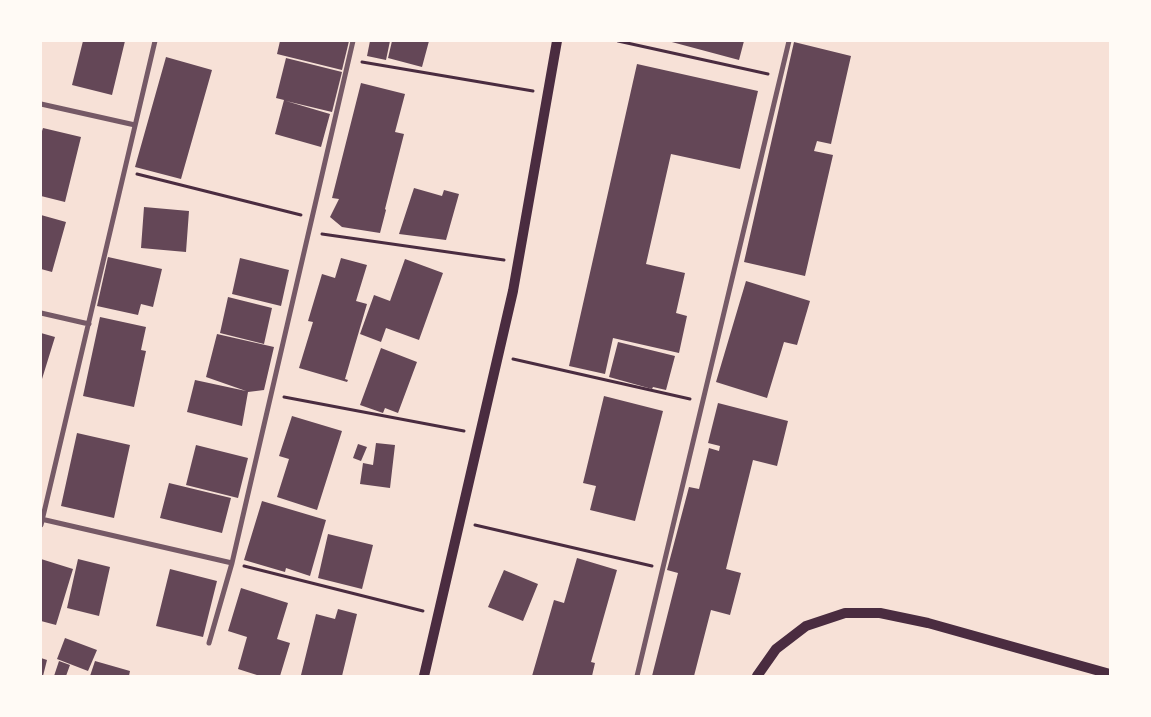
<!DOCTYPE html>
<html>
<head>
<meta charset="utf-8">
<style>
	body { margin:0 }
	#map { position:relative; width:1151px; height:717px; overflow:hidden; background:#f7e1d7; font-family:Jost,sans-serif }
	canvas { display:block }
	.frame { position:absolute; inset:0; border:42px solid #fffaf5; pointer-events:none }
</style>
</head>
<body>
<div id="map">
<canvas width="1151" height="717"></canvas>
<div class="frame"></div>
</div>
<script>
const g = document.querySelector('canvas').getContext('2d');
g.lineJoin = 'round';
function paint(path, color) {
  g.fillStyle = color;
  g.fill(path, 'evenodd');
}
function trace(path, color, width, dash) {
  g.strokeStyle = color;
  g.lineWidth = width;
  g.lineCap = dash ? 'butt' : 'round';
  g.setLineDash(dash || []);
  g.stroke(path);
}
paint(new Path2D(`
	M83,41H125L112,95L72,85Z
	M280,41H349L342,70L277,54Z
	M370,41H390L386,60L367,56Z
	M392,41H429L422,67L388,58Z
	M668,41H744L739,60Z
	M794,42L851,56L831,144L817,141L814,151L833,155L805,276L744,262Z
	M166,57L212,70L181,179L135,167Z
	M286,58L342,72L332,112L286,101L330,114L321,147L275,134L284,100L276,98Z
	M637,64L758,91L740,169L671,154L646,264L685,273L676,313L687,316L679,353L613,338L605,374L569,366Z
	M361,83L405,94L395,132L404,134L385,209L386,210L380,233L342,227L330,217L339,199L332,198Z
	M43,128L81,137L65,202L41,196V134Z
	M414,188L442,196L444,190L459,194L446,240L399,234Z
	M144,207L189,211L186,252L141,248Z
	M41,215L66,222L52,272L41,269Z
	M108,257L162,269L153,307L141,304L138,315L97,306Z
	M240,258L289,270L281,306L232,294Z
	M341,258L367,265L356,301L367,304L345,379L348,380L347,382L299,368L313,322L308,321L322,274L335,278Z
	M405,259L443,273L419,340L386,328L381,342L360,334L374,295L390,301Z
	M746,281L810,301L797,345L784,342L767,398L716,382Z
	M228,297L272,308L264,344L220,333Z
	M100,317L146,327L141,350L146,351L134,407L83,396Z
	M41,333L55,337L42,379L41,378Z
	M217,334L274,347L264,390L248,392L242,426L187,412L195,380L246,391L206,377Z
	M618,342L675,356L666,390L653,387L652,389L609,377Z
	M381,348L417,362L398,413L385,408L383,413L360,405Z
	M604,396L663,411L635,521L590,510L596,486L583,483Z
	M718,403L788,421L777,466L753,460L726,569L741,573L730,615L711,610L694,676H652L678,573L667,570L689,487L699,489L709,448L719,451L720,446L708,443Z
	M292,416L342,431L317,510L277,497L289,459L279,456Z
	M77,433L130,445L114,518L61,506Z
	M376,443L395,445L390,488L360,484L363,463L373,465Z
	M358,444L367,447L361,461L353,458Z
	M196,445L248,458L238,498L186,485Z
	M169,483L231,498L222,533L160,518Z
	M262,501L326,520L310,576L286,568L285,572L244,560Z
	M328,534L373,545L362,589L318,578Z
	M577,558L617,570L591,662L595,663L592,676H532L554,600L564,603Z
	M41,559L73,569L56,625L41,621Z
	M78,559L110,567L99,616L67,608Z
	M170,569L217,581L203,637L156,626Z
	M504,570L538,584L523,621L488,607Z
	M241,588L288,603L277,639L290,643L280,676H260L238,669L247,637L228,631Z
	M338,609L357,614L342,676L301,675L316,614L335,619Z
	M65,638L97,650L88,671L57,659Z
	M41,658L47,660L43,676H41Z
	M59,661L70,665L66,676H54Z
	M95,661L130,671L129,676H90Z`), '#644757');
trace(new Path2D(`
	M618,41L768,74
	M362,62L533,91
	M137,174L301,215
	M322,234L504,260
	M513,359L690,399
	M284,397L464,431
	M475,525L652,566
	M244,566L423,611`), '#4a2c40', 3);
trace(new Path2D(`
	M41,104L135,125
	M41,313L89,324
	M41,519L232,563L353,41
	M41,525L155,41
	M209,643L232,563
	M637,676L789,41`), '#755966', 5);
trace(new Path2D(`
	M424,676L513,291L557,41
	M757,676L776,649L806,626L845,613H880L928,623L1110,674`), '#4a2c40', 10);
</script>
</body>
</html>
